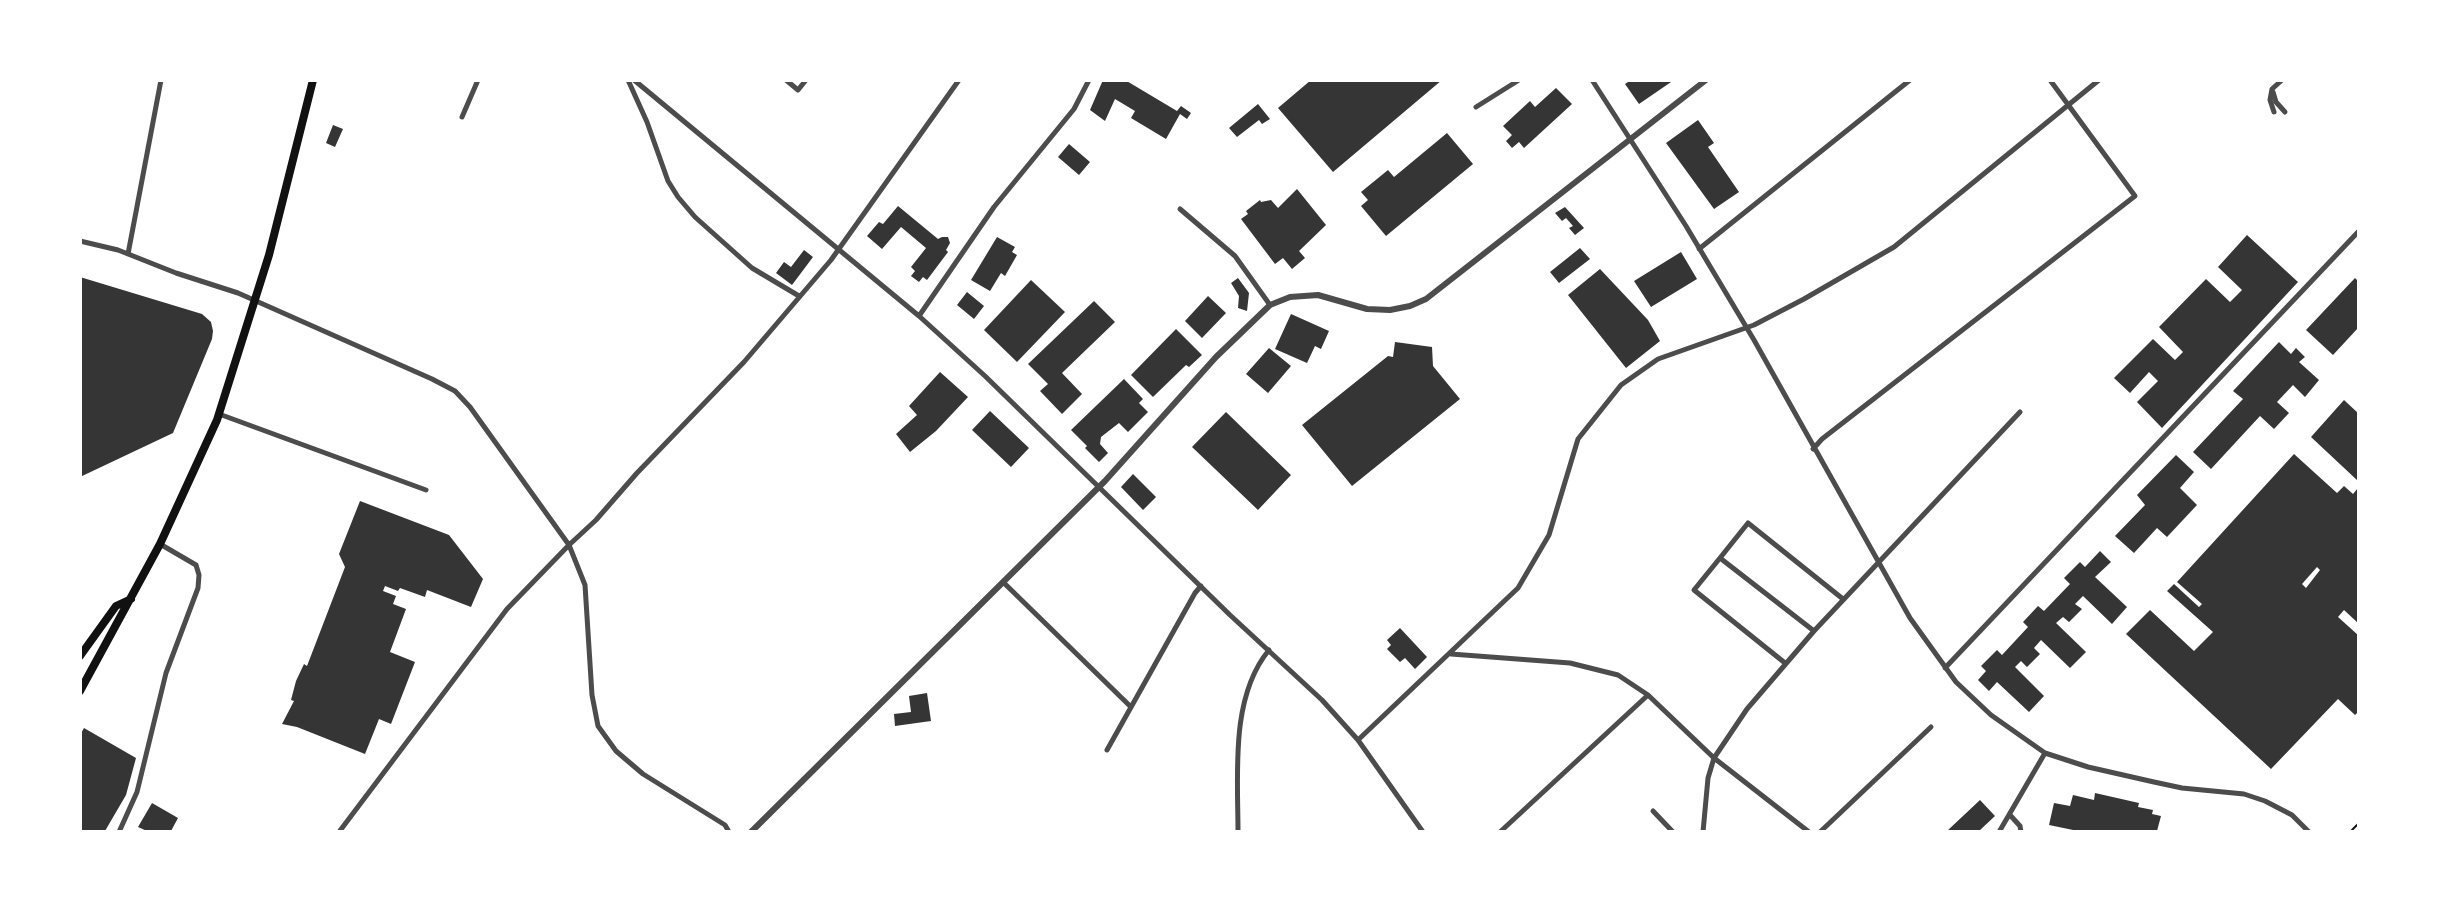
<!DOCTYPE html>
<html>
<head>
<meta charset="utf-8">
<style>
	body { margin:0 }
	#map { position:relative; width:2439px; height:912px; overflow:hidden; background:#fff; font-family:"Exo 2",sans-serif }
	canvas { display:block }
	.frame { position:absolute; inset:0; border:82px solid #fff; pointer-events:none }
</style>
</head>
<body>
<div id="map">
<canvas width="2439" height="912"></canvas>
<div class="frame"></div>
</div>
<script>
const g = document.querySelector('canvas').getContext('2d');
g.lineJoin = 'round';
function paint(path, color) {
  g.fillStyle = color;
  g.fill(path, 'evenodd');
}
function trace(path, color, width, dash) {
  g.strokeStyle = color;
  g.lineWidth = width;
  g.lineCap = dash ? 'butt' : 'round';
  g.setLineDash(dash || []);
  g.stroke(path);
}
paint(new Path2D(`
	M1103,80H1125L1177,111L1181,106L1191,113L1187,119L1180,114L1166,139L1131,118L1135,111L1115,99L1105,121L1090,110Z
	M1311,80H1442L1333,172L1278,108Z
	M1631,80H1674L1639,104L1625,84Z
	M1556,88L1572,104L1524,148L1519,142L1512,148L1506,141L1512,135L1503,126L1530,101L1535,107Z
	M1258,104L1270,119L1262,124L1259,120L1237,137L1229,128Z
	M1698,120L1714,143L1708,147L1739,192L1714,209L1666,143Z
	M333,125L343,129L335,147L326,143Z
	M1447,133L1473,164L1386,236L1361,206L1368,200L1361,192L1388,170L1394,177Z
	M1069,144L1090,162L1079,175L1058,157Z
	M1297,189L1326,225L1299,251L1305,258L1292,269L1283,258L1275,264L1241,219L1248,214L1246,211L1260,200L1261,202L1271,200L1278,208Z
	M898,206L938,239L942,237H948L950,243L946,250L948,252L927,280L923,277L919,282L911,276L915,271L911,267L926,248L901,227L882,249L867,236L879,222L883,224Z
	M1565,207L1584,228L1575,235L1569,228L1573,226L1566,218L1562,221L1555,213Z
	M2247,235L2298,282L2162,428L2137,402L2158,381L2149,372L2130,393L2114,378L2153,339L2175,360L2183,352L2159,327L2206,279L2230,302L2242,290L2218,267Z
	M997,237L1015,247L1012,252L1017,255L1005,276L1001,273L990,291L971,280Z
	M1580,248L1590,259L1559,283L1550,272Z
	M804,250L813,257L792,285L776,273L784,262L791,267Z
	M1681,252L1697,279L1651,307L1634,281Z
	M1600,269L1648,320L1660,341L1626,368L1568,295Z
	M80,277L202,314L211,322L213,331L212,339L173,433L80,477Z
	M1238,278L1249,293L1247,311L1238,308L1239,296L1231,283Z
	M2355,278L2358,281V328L2333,355L2306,330Z
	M1031,280L1065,312L1017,362L984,330Z
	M967,292L984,306L974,319L957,305Z
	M1208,296L1226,313L1202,338L1185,321Z
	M1094,301L1115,322L1062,373L1082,394L1062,414L1040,391L1048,384L1028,364Z
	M1291,314L1329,331L1321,349L1315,346L1307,363L1275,349Z
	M1176,329L1202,355L1189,367L1186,365L1153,397L1131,375Z
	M1395,342L1432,347L1433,366L1460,399L1352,486L1302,425L1388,356L1393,357Z
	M2279,342L2291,354L2296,348L2305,357L2299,362L2319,380L2305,397L2293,385L2277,402L2289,413L2274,429L2260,416L2211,469L2193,452L2243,399L2233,391Z
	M1269,348L1291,366L1268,393L1246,374Z
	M940,372L968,397L936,431L910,452L896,434L917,415L909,406Z
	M1124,379L1143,399L1139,403L1148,412L1128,432L1119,423L1101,437L1100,444L1108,453L1099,462L1085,448L1087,446L1071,430Z
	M2344,400L2358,413V481L2311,437Z
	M990,411L1029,448L1011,467L972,430Z
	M1226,412L1291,475L1258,510L1192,447Z
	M2294,454L2337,493L2344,486L2353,494L2358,488V623L2344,610L2338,617L2358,635V712L2355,715L2338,699L2271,769L2126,634L2150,610L2194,651L2213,632L2167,591L2174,584L2199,607L2202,604L2177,582ZM2317,567L2320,570L2306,588L2302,584Z
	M2176,455L2194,472L2180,488L2197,505L2167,537L2157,528L2134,553L2115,536L2145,505L2137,495Z
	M1133,474L1156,497L1143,510L1121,487Z
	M360,501L449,535L483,579L471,607L427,590L425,597L400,588L398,591L385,586L383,591L396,596L393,604L406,609L390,652L415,662L391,724L379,719L365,754L297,727L282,724L294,701L291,700L296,681L304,664L307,666L345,567L339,554Z
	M2100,551L2111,562L2095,577L2127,607L2112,624L2083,596L2075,604L2082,609L2069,622L2063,617L2056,623L2086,652L2070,668L2041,640L2034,648L2040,654L2027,667L2021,661L2015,667L2044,696L2029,712L1997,682L1989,691L1978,680L1986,671L1981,666L1997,650L2002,655L2028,627L2023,622L2038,606L2044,611L2070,584L2064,578L2080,562L2085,567Z
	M1400,628L1427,657L1415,669L1405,658L1400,662L1387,649L1391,645L1387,640Z
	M927,693L931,721L895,726L894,714L911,712L909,696Z
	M84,728L136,758L126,795L105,831H80V735Z
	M2095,793L2139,803L2138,807L2153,810L2152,814L2161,816L2157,831H2078L2049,825L2054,803L2070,806L2073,795L2094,800Z
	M1980,800L1995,816L1979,831H1947Z
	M152,803L178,818L171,831H147L138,827Z`), '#353535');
trace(new Path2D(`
	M2350,832L2358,824`), '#111', 2);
trace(new Path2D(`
	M628,80L647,122L668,181L678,197L695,217L752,268L799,296
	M634,80L919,316L985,376L1230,615L1322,700L1358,740L1423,832
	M786,80L798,90L806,80
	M1592,80L1686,226L1754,340L1910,618L1956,682L1991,715L2045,753L2088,767L2154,782L2182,788L2244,794L2265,801L2292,815L2309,832
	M2273,92L2276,102L2285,112
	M1476,107L1519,80
	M2274,112L2270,100L2272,89L2282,80
	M462,117L478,80
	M1180,209L1235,256L1270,305
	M80,241L118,250L176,273L238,293L432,379L455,391L470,407L569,545L585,585L592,695L598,726L616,751L643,774L725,825L729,832
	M1699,249L1910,80
	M128,254L161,80
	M919,316L994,207L1074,109L1089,80
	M219,414L426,490
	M1813,449L1822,439L2135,196L2050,80
	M1720,558L1748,523L1843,599
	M1003,582L1131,707
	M1451,654L1570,663L1618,675L1648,695L1714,758L1809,832
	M1785,663L1694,590L1720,558L1814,631
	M1945,668L2358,232
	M1358,740L1518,588L1549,535L1578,439L1621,385L1658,359L1754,325L1804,299L1894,247L2099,80
	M1107,750L1195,593L1201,586
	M1653,811L1673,832
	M2010,815L2020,826L2021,832
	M119,832L137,792L166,673L198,588L199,575L196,565L160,544
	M339,832L507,609L569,545L596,520L637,473L744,362L831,260L959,80
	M1238,832C1238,774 1230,697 1269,650
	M1500,832L1648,695
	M1703,832L1708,778L1714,758L1747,709L1814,631L2020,412
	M1820,832L1931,727
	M1999,832L2045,753`), '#4c4c4c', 5);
trace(new Path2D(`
	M751,832L1105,481L1216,357L1270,305L1290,297L1318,295L1367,309L1390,310L1410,306L1426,299L1706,80`), '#4c4c4c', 6);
trace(new Path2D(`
	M80,656L116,606L131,599
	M80,691L160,544L217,420L269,255L313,80`), '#111', 8);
</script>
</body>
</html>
